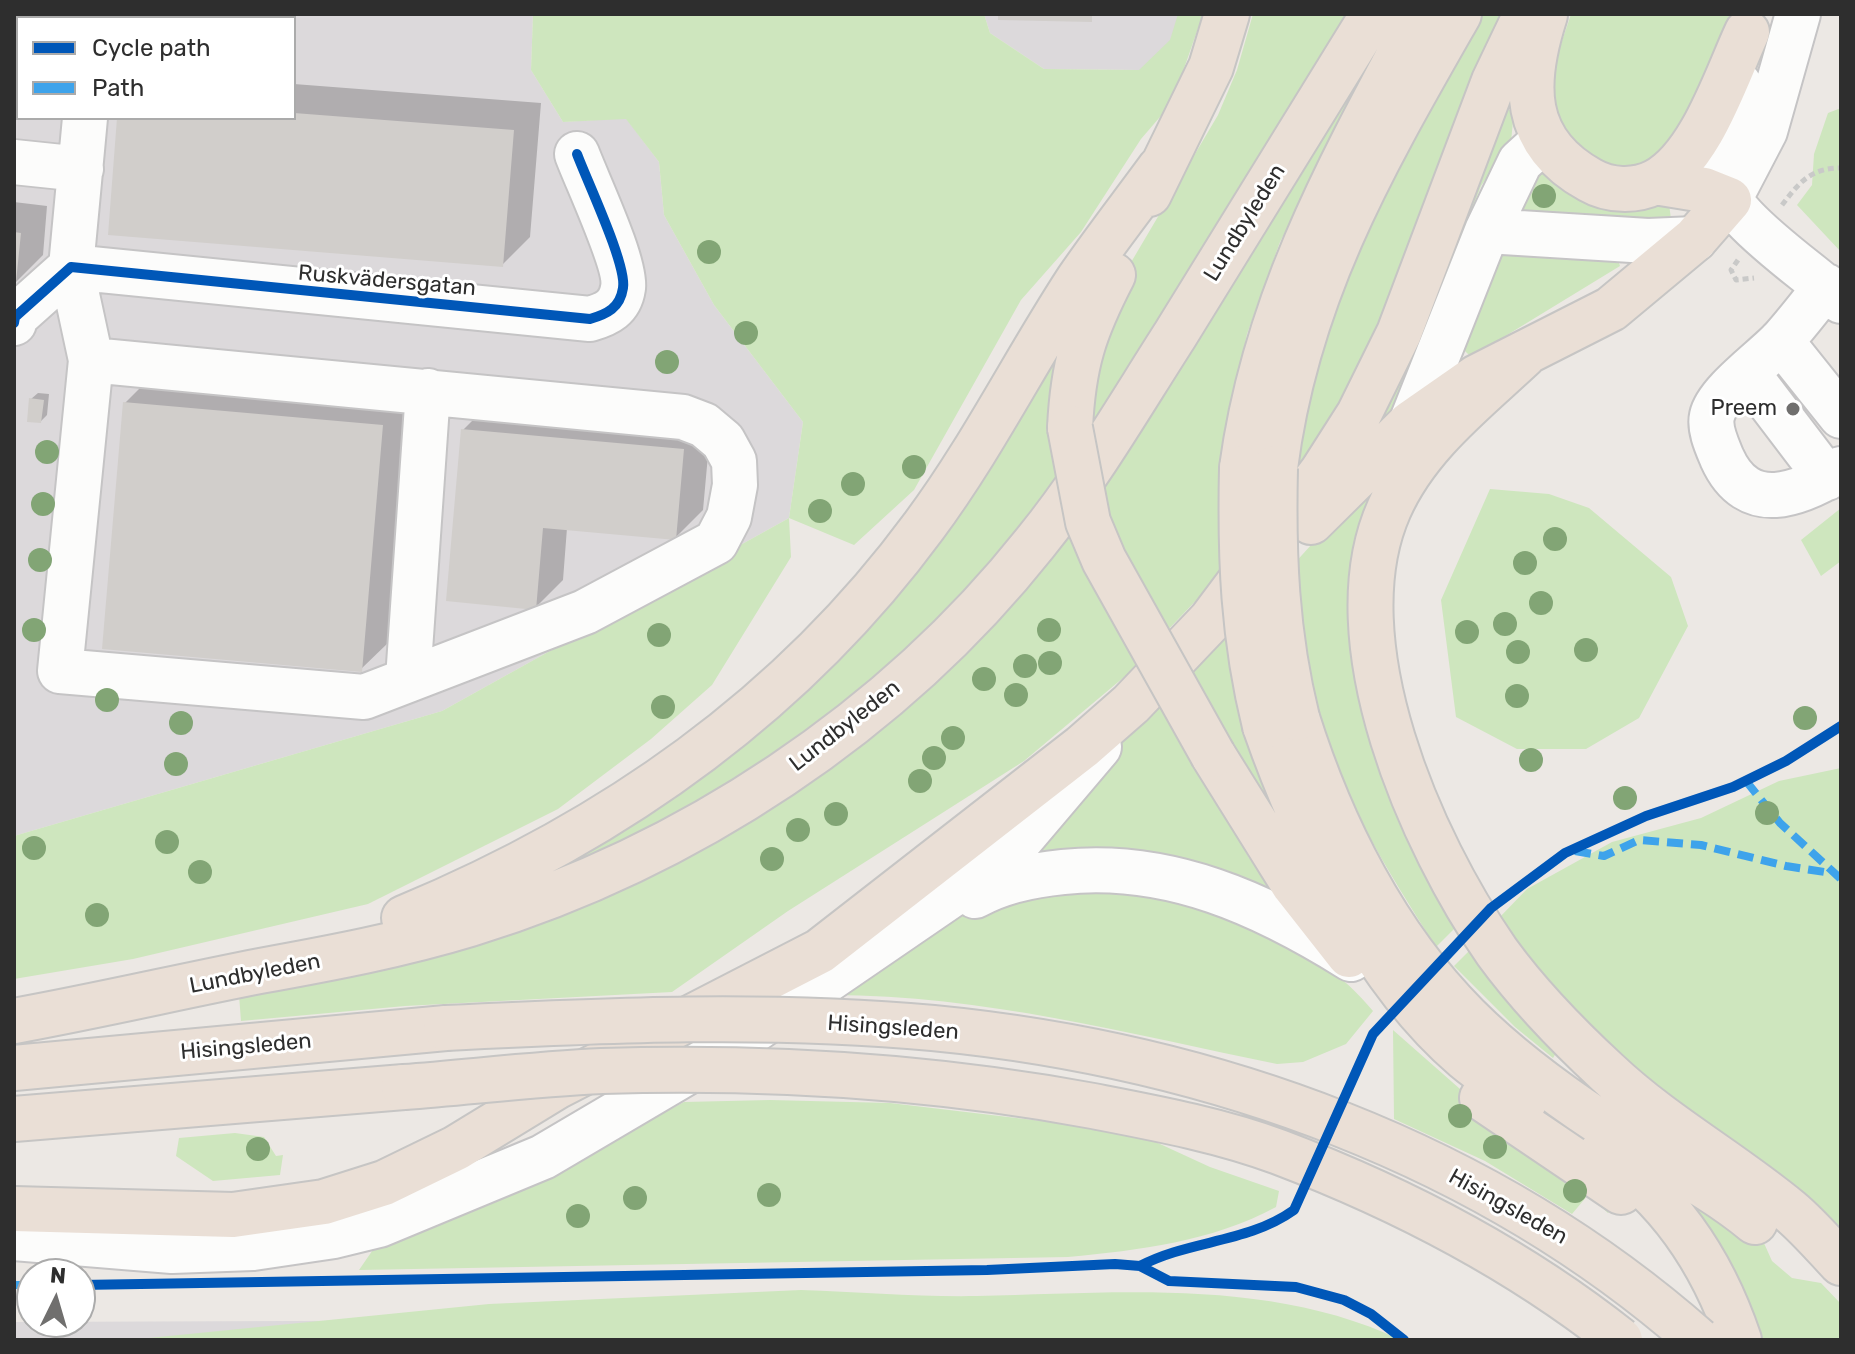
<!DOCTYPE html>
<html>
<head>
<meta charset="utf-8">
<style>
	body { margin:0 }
	#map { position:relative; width:1855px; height:1354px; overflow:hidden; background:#ece8e4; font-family:Rubik,sans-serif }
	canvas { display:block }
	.frame { position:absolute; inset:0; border:16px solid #2e2e2e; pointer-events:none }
	.legend { position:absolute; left:16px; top:16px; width:280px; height:104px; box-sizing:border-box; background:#fff; border:2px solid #ababab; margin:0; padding:10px 14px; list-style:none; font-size:24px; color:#2e2e2e }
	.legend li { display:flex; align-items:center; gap:16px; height:40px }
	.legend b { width:40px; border:2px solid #ababab }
	.north { position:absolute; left:16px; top:1258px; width:80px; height:80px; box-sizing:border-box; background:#fff; border:2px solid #ababab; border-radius:50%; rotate:5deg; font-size:22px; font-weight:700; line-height:32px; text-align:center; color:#2e2e2e }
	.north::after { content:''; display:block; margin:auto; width:28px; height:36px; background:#706f6e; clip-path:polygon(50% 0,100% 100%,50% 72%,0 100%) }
</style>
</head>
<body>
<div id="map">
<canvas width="1855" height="1354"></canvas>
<div class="frame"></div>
<ul class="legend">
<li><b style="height:10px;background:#0057b8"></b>Cycle path</li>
<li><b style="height:10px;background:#3ea3eb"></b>Path</li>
</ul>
<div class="north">N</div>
</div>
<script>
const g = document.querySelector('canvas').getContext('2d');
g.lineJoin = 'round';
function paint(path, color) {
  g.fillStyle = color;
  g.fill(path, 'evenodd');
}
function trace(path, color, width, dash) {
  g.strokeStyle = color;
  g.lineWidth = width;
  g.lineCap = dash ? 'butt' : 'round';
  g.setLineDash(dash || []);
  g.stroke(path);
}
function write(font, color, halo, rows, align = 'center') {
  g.font = font + ' Rubik,sans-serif';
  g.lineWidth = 6;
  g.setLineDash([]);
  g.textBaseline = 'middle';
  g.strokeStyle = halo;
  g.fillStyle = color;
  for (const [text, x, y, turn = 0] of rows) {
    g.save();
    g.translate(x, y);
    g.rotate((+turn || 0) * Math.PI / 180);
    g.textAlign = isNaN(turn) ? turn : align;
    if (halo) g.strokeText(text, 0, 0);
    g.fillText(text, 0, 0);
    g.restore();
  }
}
paint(new Path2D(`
	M14,14H533L531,70L563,122L626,118L659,162L664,215L714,305L803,422L789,518L442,711L14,836ZM18,18H294V118H18Z
	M984,14H1184L1172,103L1139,70L1044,69L990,33Z
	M1124,1318L1245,1340H14V1322Z`), '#dcd9db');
paint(new Path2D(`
	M533,14H984L990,33L1044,69L1139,70L1170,40L1178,14H1203L1172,103L1141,139L1081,232L1021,300L914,490L854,545L789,518L791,557L712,685L651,739L558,809L368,904L133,959L14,979V836L442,711L789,518L803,422L714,305L664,215L659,162L626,119L563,122L531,70Z
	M1253,14H1353L1094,435L1088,416L1120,281L1218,115L1237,70Z
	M1480,14H1509C1445,171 1391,337 1293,477L1296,438L1351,251Z
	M1571,14H1731L1701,102L1652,163C1614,169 1581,167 1563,128C1559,119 1552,109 1551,99C1549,71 1563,40 1571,14Z
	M1350,80L1361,83L1280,242L1247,334L1237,381L1226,569L1164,634L1126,563L1097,484Z
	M1500,108L1514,111L1511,142L1481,186L1398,402L1382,424L1355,437Z
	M1841,108V252L1797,205L1812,185L1814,154L1828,113Z
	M1535,164C1575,203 1606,225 1661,200L1669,204L1671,219L1648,227L1518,215Z
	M1494,252L1616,254L1620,266L1471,357L1461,347Z
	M1061,349L1063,484L986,576L873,686L752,776L548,881L559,863L681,786Z
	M1372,478H1379L1360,536L1461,922L1436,947C1387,870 1340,795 1314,706C1302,662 1299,612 1292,566Z
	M1490,489L1549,494L1589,508L1671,577L1688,626L1639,718L1586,749H1517L1456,717L1441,600Z
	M1841,508V561L1821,576L1801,540Z
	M1072,522L1142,662L1024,761L788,911L672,992L405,1006L241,1021L239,995L599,898Z
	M1229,632L1273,797L1265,800L1188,675Z
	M1163,700L1249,858L1296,899L944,882L1076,783Z
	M1841,768V1230L1630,1069L1548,982L1498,919L1527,889L1612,842L1701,818L1779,781Z
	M1136,891C1221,912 1316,940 1373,1011L1346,1044L1303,1062L1277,1064C1126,1033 975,993 820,995L913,932L1013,895Z
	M1477,943L1562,1044L1553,1058L1515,1027L1454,966Z
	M1393,1030L1468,1096L1619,1201L1608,1213L1588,1195L1572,1214L1485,1161L1394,1119Z
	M770,1100L890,1103L1067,1124L1147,1138L1210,1167L1279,1191L1276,1207C1211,1242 1140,1250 1068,1257L359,1270L379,1241L544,1177L684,1102Z
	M235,1133L264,1137L276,1156L283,1155L280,1175L213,1181L176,1156L179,1138Z
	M1687,1198L1759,1232L1772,1261L1792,1278L1821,1283L1841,1304V1340H1760L1723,1251Z
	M801,1290C860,1292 919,1297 977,1296C1118,1293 1270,1278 1401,1340H129L489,1304Z`), '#cee6be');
paint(new Path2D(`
	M14,14H76L74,18H18V41L14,40Z
	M127,14H252L251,18H127Z
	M294,84L541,103L530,237L502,265L119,118H294Z
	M14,202L47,206L43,255L15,283Z
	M153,375L410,397L389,642L361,669L125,403Z
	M38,393L49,394L47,415L41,421L31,399Z
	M491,402L711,422L703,510L675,538L567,528L563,580L535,608L463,430Z`), '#0003');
paint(new Path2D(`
	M14,14H52V18H18V43L14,42Z
	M125,14H227L226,18H125Z
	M998,14H1092V22L998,20Z
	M294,113L514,130L503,267L108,235L117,118H294Z
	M14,232L21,233L16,282H14Z
	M29,398L44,400L41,423L27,422Z
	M123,402L383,425L362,672L102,649Z
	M461,429L684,449L676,540L543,528L536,610L446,601Z`), '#d1cecb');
const minor = new Path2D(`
	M95,18V14
	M265,18V14
	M1739,84C1732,109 1718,135 1716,161C1711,210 1809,269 1841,301
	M85,118L71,267L91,360L60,671L364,697L585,612L716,542L729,517L735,485L734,461L723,441L704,425L683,417L91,360
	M14,162L81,169
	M1729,200L1765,131L1798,14
	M1487,231L1648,241L1695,239
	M1826,286C1812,304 1798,322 1783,339C1766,358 1717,392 1712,416C1709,429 1717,446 1722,458C1748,516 1799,495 1841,469
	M14,323L15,317L71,267L590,319C607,314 620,308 623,288C627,265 587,181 577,154
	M1781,341L1841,416
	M1748,374L1827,478
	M1411,423L1487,231L1520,162L1543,141
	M408,679L428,391
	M975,896C1002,881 1032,875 1063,872C1169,861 1263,904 1351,959
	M14,1238L172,1251L253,1248L334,1236L379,1225L543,1157L728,1048L1004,859L1099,747`);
const highway = new Path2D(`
	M1545,15C1523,83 1521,142 1590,180C1609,191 1635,192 1655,182C1701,158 1726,77 1747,32
	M1149,194L1211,67L1227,14
	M1524,355C1475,401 1417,445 1389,509C1331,640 1421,843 1497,952C1529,996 1567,1035 1607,1072C1663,1125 1731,1162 1790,1211C1809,1227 1825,1246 1841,1263
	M1070,428C1073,364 1084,331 1113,275
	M1242,468C1265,298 1341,163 1421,14
	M1275,468C1297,294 1374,163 1459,14
	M1311,522L1411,423L1477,377L1611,309L1695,239L1729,200L1704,190L1655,182
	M1297,718C1331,826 1386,936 1467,1017C1507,1057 1554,1092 1601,1123C1651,1157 1708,1183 1755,1222
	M1265,726C1304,838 1373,980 1465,1058C1484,1074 1505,1087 1524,1102
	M1213,755L1294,885L1349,955
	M404,918C611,832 790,708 924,526C982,448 1025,361 1078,280C1104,242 1133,205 1160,168
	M14,1021C97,1006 178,987 260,971C332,958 401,945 470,924C688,857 893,722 1035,543C1088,478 1130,405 1175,335C1242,228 1308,121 1373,14
	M14,1068L446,1028
	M1482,1098L1621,1192
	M14,1119L404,1087
	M1602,1152C1671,1198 1713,1263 1739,1340
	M14,1209L233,1215L324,1202L384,1183L456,1148L556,1087L820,951L1082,747L1131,704L1211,620L1322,472L1359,414L1399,333L1494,81L1526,14`);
trace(minor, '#c5c4c5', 48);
trace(highway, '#c6c5c4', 48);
trace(new Path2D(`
	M1782,205C1799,183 1810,168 1841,168
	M1738,260L1731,270L1736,280L1754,278`), '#c9c9c8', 5, [6, 4]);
trace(minor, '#fcfcfb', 44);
trace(highway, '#eadfd6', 44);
const highwayBridge = new Path2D(`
	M1070,428L1088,522L1104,560L1213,755
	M1242,468C1240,558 1243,637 1265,726
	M1275,468C1273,554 1276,634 1297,718
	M446,1028C607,1020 771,1013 933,1028C1212,1055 1486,1153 1698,1340
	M404,1087C470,1082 536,1074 602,1071C767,1066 931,1076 1093,1106C1155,1118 1220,1130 1279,1152C1400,1198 1519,1260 1620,1340`);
trace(highwayBridge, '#c6c5c4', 48, []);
trace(highwayBridge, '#eadfd6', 44);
trace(new Path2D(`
	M1746,781L1780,823L1841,879
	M1575,851L1604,856L1639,840L1701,845L1786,866L1831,873
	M14,1285H32`), '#3ea3eb', 8, [16, 8]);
trace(new Path2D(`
	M14,323L15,317L71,267L590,319C607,314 620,308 623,288C627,265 587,181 577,154
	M1140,1266C1189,1240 1248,1243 1294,1210L1373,1034L1491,908L1565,853L1646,816L1733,787L1786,761L1841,726
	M80,1285L987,1270L1115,1264L1140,1266L1169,1281L1296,1287L1344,1300L1371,1314L1404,1340`), '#0057b8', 10);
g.fillStyle = '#82a575';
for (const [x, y] of [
	[1544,196],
	[709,252],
	[746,333],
	[667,362],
	[47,452],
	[914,467],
	[853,484],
	[43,504],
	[820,511],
	[1555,539],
	[40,560],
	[1525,563],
	[1541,603],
	[1505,624],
	[34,630],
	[1049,630],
	[1467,632],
	[659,635],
	[1586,650],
	[1518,652],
	[1050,663],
	[1025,666],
	[984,679],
	[1016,695],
	[1517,696],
	[107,700],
	[663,707],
	[1805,718],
	[181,723],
	[953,738],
	[934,758],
	[1531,760],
	[176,764],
	[920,781],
	[1625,798],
	[1767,813],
	[836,814],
	[798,830],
	[167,842],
	[34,848],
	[772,859],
	[200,872],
	[97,915],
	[1460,1116],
	[1495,1147],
	[258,1149],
	[1575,1191],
	[769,1195],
	[635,1198],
	[578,1216]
]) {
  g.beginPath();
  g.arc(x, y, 12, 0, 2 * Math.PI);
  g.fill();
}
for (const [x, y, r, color] of [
	[1793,409,8,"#706f6e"]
]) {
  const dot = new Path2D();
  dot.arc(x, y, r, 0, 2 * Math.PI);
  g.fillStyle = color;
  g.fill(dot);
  trace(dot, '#fff', 3);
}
write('22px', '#2e2e2e', '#fff', [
	["Lundbyleden",1245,223,-58],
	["Ruskvädersgatan",387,281,5],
	["Lundbyleden",845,726,-38],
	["Lundbyleden",255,974,-11],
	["Hisingsleden",893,1028,4],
	["Hisingsleden",246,1047,-5],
	["Hisingsleden",1508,1207,29]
]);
write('22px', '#2e2e2e', '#fff', [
	["Preem",1777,409]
], 'right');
</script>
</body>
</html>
